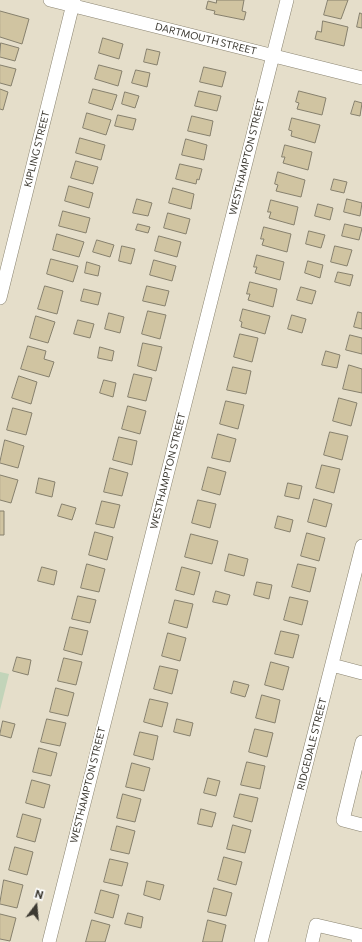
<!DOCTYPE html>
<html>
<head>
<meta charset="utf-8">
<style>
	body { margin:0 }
	#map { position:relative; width:362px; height:942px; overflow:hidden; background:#e5deca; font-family:Commissioner,sans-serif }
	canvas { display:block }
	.north { position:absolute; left:16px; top:886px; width:40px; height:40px; -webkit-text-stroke:3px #fff; paint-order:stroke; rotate:16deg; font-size:11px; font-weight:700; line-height:16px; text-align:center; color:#3c3931 }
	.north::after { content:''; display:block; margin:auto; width:14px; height:18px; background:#3c3931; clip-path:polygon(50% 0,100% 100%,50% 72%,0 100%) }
</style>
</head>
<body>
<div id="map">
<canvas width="362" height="942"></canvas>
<div class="north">N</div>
</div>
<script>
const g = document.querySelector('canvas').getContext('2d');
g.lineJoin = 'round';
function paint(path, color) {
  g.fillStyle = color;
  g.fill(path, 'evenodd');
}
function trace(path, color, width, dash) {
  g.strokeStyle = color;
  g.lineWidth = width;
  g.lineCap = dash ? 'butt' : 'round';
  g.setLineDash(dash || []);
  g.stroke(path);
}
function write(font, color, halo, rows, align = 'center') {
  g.font = font + ' Commissioner,sans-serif';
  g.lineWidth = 4;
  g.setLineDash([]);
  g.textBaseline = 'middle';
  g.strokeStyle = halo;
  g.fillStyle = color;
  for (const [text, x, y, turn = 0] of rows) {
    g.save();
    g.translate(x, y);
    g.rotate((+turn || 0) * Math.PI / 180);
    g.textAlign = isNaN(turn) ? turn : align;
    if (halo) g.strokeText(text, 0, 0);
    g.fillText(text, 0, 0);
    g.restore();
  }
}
paint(new Path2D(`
	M0,672L9,674L0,710Z`), '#c2d4b9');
const building = new Path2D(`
	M217,0H244L242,11L246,12L244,20L214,14L215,11L206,9L208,1L216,3Z
	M328,0H348L341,19L324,15Z
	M0,11L29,19L22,44L0,37Z
	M360,13L362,14V28L357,27Z
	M323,21L348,27L344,46L315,39L317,31L321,32Z
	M103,38L123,44L119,59L99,53Z
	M1,43L19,48L15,61L0,57Z
	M147,49L160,52L157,65L144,62Z
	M0,65L16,69L11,86L0,83Z
	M99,65L122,71L118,86L95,79Z
	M204,67L226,72L222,87L200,82Z
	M136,70L150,73L147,87L132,83Z
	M0,89L8,92L3,110L0,109Z
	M93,89L117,95L112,110L89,103Z
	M199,91L221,96L217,111L195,106Z
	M299,91L326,98L322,115L297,109L299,103L296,102Z
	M125,92L139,96L135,108L122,104Z
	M355,101L362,103L360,116L351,114Z
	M87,113L111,120L106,135L83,128Z
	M118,115L136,119L133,130L115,126Z
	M192,116L213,121L210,136L188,131Z
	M292,118L320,125L315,143L291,136L292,131L289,130Z
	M80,138L105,145L101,160L76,153Z
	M186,139L207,145L204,160L182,155Z
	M285,145L312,152L308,170L283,163L285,157H282Z
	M76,161L98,167L93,184L71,178Z
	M180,164L202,169L199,180L197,179L196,184L176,179Z
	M278,172L305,180L301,197L276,191L278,185L275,184Z
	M334,179L347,182L344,193L331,190Z
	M69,186L93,193L89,208L65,201Z
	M173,188L194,194L191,209L169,203Z
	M137,199L152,203L148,216L133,213Z
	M347,199L362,203L360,216L344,212Z
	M271,200L298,207L294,225L269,218L271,212H268Z
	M318,204L333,208L330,220L315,216Z
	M63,211L90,218L86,233L59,226Z
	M168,213L190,219L186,234L164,228Z
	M138,224L150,227L148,233L136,230Z
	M345,224L362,228L359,240L342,236Z
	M264,227L291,234L287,252L262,245L264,239H261Z
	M309,231L325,235L321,248L306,244Z
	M57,234L84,242L79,257L53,250Z
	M159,236L181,242L177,257L155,251Z
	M97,240L114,245L110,257L93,252Z
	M122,246L135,249L131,264L119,261Z
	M335,246L352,250L347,266L331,262Z
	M257,255L284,262L280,280L255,273L257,267H254Z
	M51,259L78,266L73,282L47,274Z
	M154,260L176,266L172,281L150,275Z
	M308,261L323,265L320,278L305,273Z
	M87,262L100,266L98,276L85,273Z
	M338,272L353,275L350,286L335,282Z
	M250,282L277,289L273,307L248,300L250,294H247Z
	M45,286L63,291L57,314L38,309Z
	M147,286L169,291L165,306L143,301Z
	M301,287L316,291L312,304L297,300Z
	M84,289L101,293L98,305L81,301Z
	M243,309L270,316L265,334L241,327L242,322L240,321Z
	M148,311L166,315L160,339L142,334Z
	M358,312L362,313V329L354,327Z
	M109,313L124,317L120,333L105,329Z
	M292,315L306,319L302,333L288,329Z
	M36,316L55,322L48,343L30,338Z
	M78,320L94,324L90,338L74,334Z
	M240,334L258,338L252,362L234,357Z
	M350,335L362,338V354L346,350Z
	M143,343L162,347L156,371L138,366Z
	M28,346L46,351L44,359L54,362L49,377L21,369Z
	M100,347L114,351L112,361L98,358Z
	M326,351L340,355L337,368L322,365Z
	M349,365L362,369V393L343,389Z
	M233,367L251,371L246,394L227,390Z
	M134,374L152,378L146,401L128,397Z
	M19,376L37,382L31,404L12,398Z
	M104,380L116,383L113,397L100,393Z
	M339,398L357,403L351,426L333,421Z
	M226,401L244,405L238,429L220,424Z
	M128,406L146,411L140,434L122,429Z
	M13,408L32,413L26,435L7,430Z
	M330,432L348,436L342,460L324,455Z
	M218,434L236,439L230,462L212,458Z
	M119,437L137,441L132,465L113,460Z
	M5,440L24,446L18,468L0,463Z
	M322,465L340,469L334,493L316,488Z
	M208,467L226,472L220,495L202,490Z
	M110,468L128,473L122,496L104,492Z
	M0,475L18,480L11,503L0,500Z
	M39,478L55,482L52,497L36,493Z
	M288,483L302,486L299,499L285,496Z
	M314,499L332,504L326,527L308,522Z
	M198,500L216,504L210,528L192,523Z
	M102,501L120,505L114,528L96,524Z
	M62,504L76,508L72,520L58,516Z
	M0,511H4V535H0Z
	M278,516L293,520L290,532L275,528Z
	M95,532L113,537L107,560L89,555Z
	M307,533L325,538L319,561L301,556Z
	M191,534L218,541L212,564L185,557Z
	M229,554L248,559L244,576L225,571Z
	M87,564L105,569L99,592L81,588Z
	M298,564L316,568L310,592L292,587Z
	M42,567L57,571L54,585L38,581Z
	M182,567L200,572L194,595L176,590Z
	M257,582L272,585L269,599L254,595Z
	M216,591L230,595L227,605L213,602Z
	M78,596L96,600L90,623L72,619Z
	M290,597L308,601L302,625L284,620Z
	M175,600L193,604L187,628L169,623Z
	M70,627L88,631L82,655L64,650Z
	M281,631L299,635L293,658L275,654Z
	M168,633L186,638L180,661L162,656Z
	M17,657L31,660L28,675L13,671Z
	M64,658L82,662L76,685L58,681Z
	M271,662L289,667L283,690L265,685Z
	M160,666L178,670L172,694L154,689Z
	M234,681L249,685L245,697L231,693Z
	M56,688L74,693L68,716L50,712Z
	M262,695L280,700L275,723L256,718Z
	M150,699L168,703L162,727L144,722Z
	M47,719L66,723L60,746L41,742Z
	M177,719L193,723L190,736L174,732Z
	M3,721L15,724L11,738L0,735Z
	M255,729L273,733L267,757L249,752Z
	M140,732L158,736L153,760L134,755Z
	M39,748L57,753L51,776L33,772Z
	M247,762L265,766L260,789L241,785Z
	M132,763L150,768L144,791L126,787Z
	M208,778L220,781L216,796L204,793Z
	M32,780L50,785L44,808L26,803Z
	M123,794L141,799L135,822L117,818Z
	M240,794L258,798L252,822L234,817Z
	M201,809L216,813L212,827L198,824Z
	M23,814L41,819L35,842L17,837Z
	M233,825L251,830L245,853L227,849Z
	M117,826L135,831L129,854L111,850Z
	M15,847L33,852L27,875L9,870Z
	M224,857L242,862L236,885L218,880Z
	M110,859L128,863L122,886L104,882Z
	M4,880L23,885L17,908L0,904Z
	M147,881L164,885L160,900L144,895Z
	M214,888L232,893L226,916L208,912Z
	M101,890L119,895L113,918L95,913Z
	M128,913L143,917L141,928L125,924Z
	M0,914L16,918L10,941L0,939Z
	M92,920L110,925L105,942H86Z
	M208,920L226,925L222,942H203Z`);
paint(building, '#d0c4a1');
trace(building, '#86806d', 1);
const minor = new Path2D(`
	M50,0L362,78
	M0,298L74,0
	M332,665L362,673
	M362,742L343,820L362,825
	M49,942L287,0
	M261,942L362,546
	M312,942L316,925L359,935L358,942`);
trace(minor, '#8a8471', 14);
trace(minor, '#fff', 13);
write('10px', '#3c3931', '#fff', [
	["DARTMOUTH STREET",206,39,14],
	["KIPLING STREET",37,149,-76],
	["WESTHAMPTON STREET",247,157,-76],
	["WESTHAMPTON STREET",168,471,-76],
	["RIDGEDALE STREET",312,744,-76],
	["WESTHAMPTON STREET",88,785,-76]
]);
</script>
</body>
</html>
